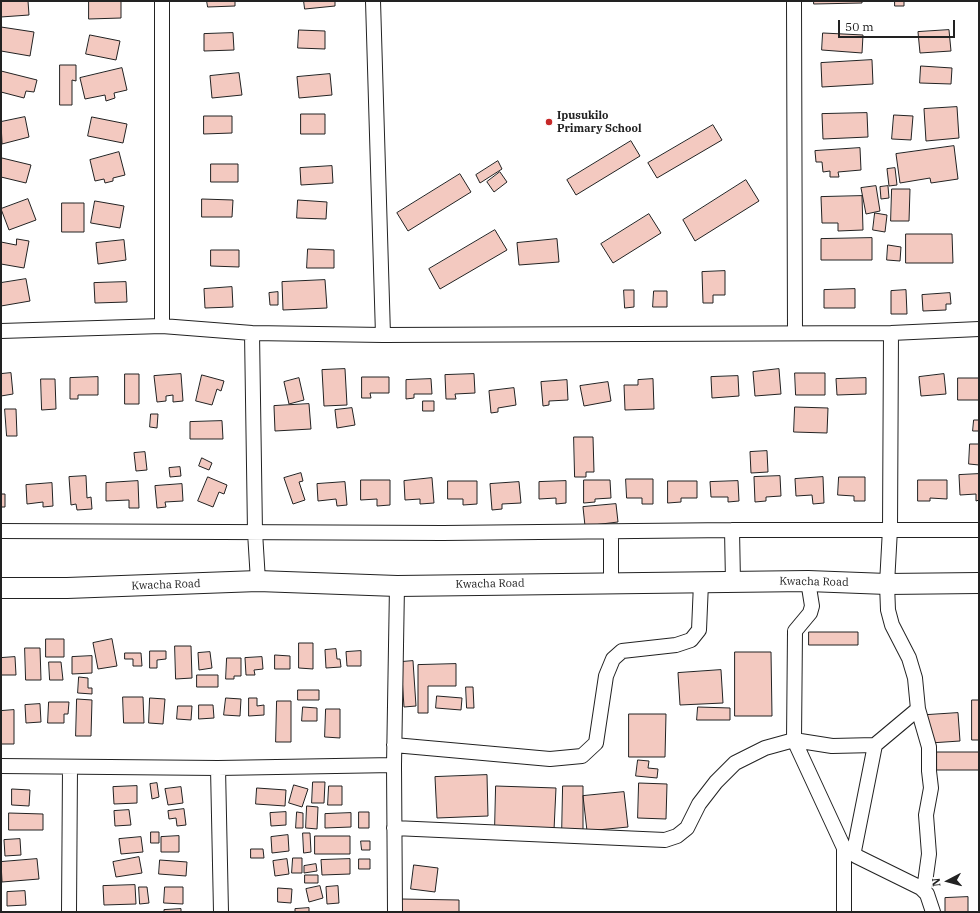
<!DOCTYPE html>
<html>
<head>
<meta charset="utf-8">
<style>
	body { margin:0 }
	#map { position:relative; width:980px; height:913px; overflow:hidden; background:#fff; font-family:"IBM Plex Serif",serif }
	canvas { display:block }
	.frame { position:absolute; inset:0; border:2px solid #222; pointer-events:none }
	.north { position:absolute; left:928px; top:861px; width:40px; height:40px; -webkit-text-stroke:3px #fff; paint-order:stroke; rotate:264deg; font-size:11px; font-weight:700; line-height:16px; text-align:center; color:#222 }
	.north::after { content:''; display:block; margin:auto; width:14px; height:18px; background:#222; clip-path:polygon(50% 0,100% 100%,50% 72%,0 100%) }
	.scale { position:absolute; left:838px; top:20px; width:117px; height:18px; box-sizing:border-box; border:2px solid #222; border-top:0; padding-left:5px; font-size:12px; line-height:14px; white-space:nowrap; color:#222; -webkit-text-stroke:3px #fff; paint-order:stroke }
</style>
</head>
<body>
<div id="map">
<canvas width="980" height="913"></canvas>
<div class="frame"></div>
<div class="north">N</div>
<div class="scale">50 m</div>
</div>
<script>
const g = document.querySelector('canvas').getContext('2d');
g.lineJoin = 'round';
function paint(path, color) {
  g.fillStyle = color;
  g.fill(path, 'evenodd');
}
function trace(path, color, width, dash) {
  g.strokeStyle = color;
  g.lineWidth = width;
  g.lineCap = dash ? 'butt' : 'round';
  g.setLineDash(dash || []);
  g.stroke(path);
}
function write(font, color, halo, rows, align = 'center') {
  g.font = font + ' "IBM Plex Serif",serif';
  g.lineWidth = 3;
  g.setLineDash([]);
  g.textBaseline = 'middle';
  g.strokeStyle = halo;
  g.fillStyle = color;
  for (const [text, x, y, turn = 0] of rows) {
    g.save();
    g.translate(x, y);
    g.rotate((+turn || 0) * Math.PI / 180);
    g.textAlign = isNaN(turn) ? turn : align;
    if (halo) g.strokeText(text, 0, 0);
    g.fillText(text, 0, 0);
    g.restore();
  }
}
const building = new Path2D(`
	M1,1H28L29,15L1,17Z
	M89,1H121V18L89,19Z
	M207,1H235V6L208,7Z
	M304,1H335V6L305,9Z
	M814,1H862V3L814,4Z
	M895,1H904V6H895Z
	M1,27L34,32L30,56L1,51Z
	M299,30L325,31V49L298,48Z
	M949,30L951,51L920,53L918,32Z
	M233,33L234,50L204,51V34Z
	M823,33L863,35L862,53L822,50Z
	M90,35L120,41L116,60L86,54Z
	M872,60L873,84L822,87L821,63Z
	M60,65H76V81L72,80V105H60Z
	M921,66L952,68L951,84L920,83Z
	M122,68L127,90L114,93L115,98L106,101L105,95L85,99L80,78Z
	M1,71L37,80L34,92L26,91L24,98L1,92Z
	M239,73L242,95L212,98L210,76Z
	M330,74L332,95L299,98L297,77Z
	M957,107L959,138L926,141L924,109Z
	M867,113L868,137L823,139L822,114Z
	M301,114H325V134H301Z
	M894,115L913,116L911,140L892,139Z
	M204,116H232V133L204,134Z
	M25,117L29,137L2,144L1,122Z
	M92,117L127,124L123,143L88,136Z
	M713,125L722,140L657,178L648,163Z
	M631,141L640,156L576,195L567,180Z
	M954,146L958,179L931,183L930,178L900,183L896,154Z
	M860,148L861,170L838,172L839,177H830V171L823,172L822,162H816L815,151Z
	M119,152L125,175L113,178V181L105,183L104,179L95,181L90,160Z
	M2,158L31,165L26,183L1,177Z
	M498,161L502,169L480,183L476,175Z
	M211,164H238V182H211Z
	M332,166L333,183L301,185L300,168Z
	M895,168L897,185L889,186L887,169Z
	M500,172L507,182L494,192L487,182Z
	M460,174L471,192L408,231L397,213Z
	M746,180L759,201L695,241L683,220Z
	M876,186L880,211L866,214L861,188Z
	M888,186L889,198L881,199L880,187Z
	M892,189H910L909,221H891Z
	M862,196L863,230L838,231V223H822L821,197Z
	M28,199L36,220L9,230L1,209Z
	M202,199L233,200L232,217H202Z
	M298,200L327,202L326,219L297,218Z
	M95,201L124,206L120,228L91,223Z
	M62,203H84V232H62Z
	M875,213L887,215L885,232L873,230Z
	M649,214L661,233L613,263L601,244Z
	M495,230L507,250L440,289L429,269Z
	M906,234H952L953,263H906Z
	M872,238V260H821V239Z
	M17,239L29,241L24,268L1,264V242L16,245Z
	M557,239L559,262L519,265L517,243Z
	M124,240L126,260L98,264L96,243Z
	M888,245L901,247L900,261L887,260Z
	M308,249L334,250V268H307Z
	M211,250H239V267L211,266Z
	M725,271V295H713V303H703L702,272Z
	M26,279L30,301L1,306V283Z
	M325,280L327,308L283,310L282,282Z
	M126,282L127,302L95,303L94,283Z
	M232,287L233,307L205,308L204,289Z
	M855,289V308H824V290Z
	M624,290H634V307L625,308Z
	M906,290L907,314H891V291Z
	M654,291H667V307H653Z
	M278,292V305H270L269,293Z
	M950,293L951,304H946V310L923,311L922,295Z
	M345,369L347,405L324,406L322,370Z
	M779,369L781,394L755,396L753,372Z
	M11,373L13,394L1,396V374Z
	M795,373H825V395H796Z
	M125,374H139V404H125Z
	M181,374L183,401L173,402V395L166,396V401L157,402L154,376Z
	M474,374L475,393L455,394L456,399H446L445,375Z
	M944,374L946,394L921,396L919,377Z
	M202,375L224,381L221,391L217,389L212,405L196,401Z
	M738,376L739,396L712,398L711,377Z
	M98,377V395H78V399H70V378Z
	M362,377H389V393H370L371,398H362Z
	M299,378L304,400L289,404L284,382Z
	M866,378V394L837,395L836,379Z
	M958,378H979V400H958Z
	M41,379H55L56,409L42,410Z
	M431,379L432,394H414V398L406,399V380Z
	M653,379L654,409L625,410L624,385H638V380Z
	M567,380L568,400L549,401V405L543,406L541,382Z
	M608,382L611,401L584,406L580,386Z
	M514,388L516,405L498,408V412L491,413L489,391Z
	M423,401H434V411H423Z
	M309,404L311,429L275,431L274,406Z
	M795,407L828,408L827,433L794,432Z
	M352,408L355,425L337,428L335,410Z
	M5,409H16L17,436H7Z
	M151,414H158L157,428L150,427Z
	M974,420H979V431H973Z
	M222,421L223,439H190V422Z
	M574,437H593L594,472H586V477H575Z
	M970,444H979V465L969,464Z
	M767,451L768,472L751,473L750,452Z
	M145,452L147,470L136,471L134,453Z
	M202,458L212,463L209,470L199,466Z
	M180,467L181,476L170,477L169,468Z
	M301,473L303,481L299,482L305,500L293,504L284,478Z
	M979,474V500L976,501V494L960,495L959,475Z
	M1,476V494H5V507H1Z
	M86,476L87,498L91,497L92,509L77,510L76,504L71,505L69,477Z
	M780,476L781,496L766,497V501L755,502L754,477Z
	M208,477L227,485L224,494L219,492L213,507L198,501Z
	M823,477L824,503L813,504L812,495L796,496L795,479Z
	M839,477H865V501H854V496L838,495Z
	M432,478L434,503L420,504V499L405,500L404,481Z
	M626,479H653V504H642V498H627Z
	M361,480H390V505L377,506V499L361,500Z
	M584,480H610L611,498L595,499V502L584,503Z
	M918,480H947V499L930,498V501H918Z
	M138,481L139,508H129V500L106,501V483Z
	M448,481H477V504L463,505V499H448Z
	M566,481V503L556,504V498L539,499V482Z
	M668,481H697V498H681V502L668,503Z
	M738,481L739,501L728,502V497H711L710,482Z
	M345,482L347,505L337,506L336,499L318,501L317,484Z
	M519,482L521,503L502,504V509L492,510L490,484Z
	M52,483L53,506L43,507V502L27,504L26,485Z
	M182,484L183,501L165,502L166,507L157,508L155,486Z
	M616,504L618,522L585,526L583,507Z
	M809,632H858V645H809Z
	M46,639H64V657H46Z
	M112,639L117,666L98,669L93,643Z
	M299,643H313V669L299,668Z
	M175,646H191L192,678L176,679Z
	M25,648H40L41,680H26Z
	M336,649L337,659H340L341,667L326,668L325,650Z
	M150,651H166V659L157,660V668H150Z
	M361,651V666H347L346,652Z
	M210,652L212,668L199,670L198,653Z
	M735,652H771L772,716H735Z
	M125,653H141L142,666H133V659H125Z
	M275,655L290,656V669H275Z
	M92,656V673L72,674V657Z
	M15,657L16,675H1V658Z
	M262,657L263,669L254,670L255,675H246L245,658Z
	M227,658H241V676H234V679H226Z
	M413,661L416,706L404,707L401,662Z
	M49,662H61L63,680H50Z
	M456,664V686H428V713H418V665Z
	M721,670L723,703L680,705L678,673Z
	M197,675H218V687H197Z
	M79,677L88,678V688H92V694L78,693Z
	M466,687H473L474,708H467Z
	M298,690H319V700H298Z
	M437,696L462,698L461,710L436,708Z
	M123,697H143L144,723H124Z
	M150,698L165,699L163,724L149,723Z
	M226,698L241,699L240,716L224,715Z
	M249,698H257V706L264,705V715L249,716Z
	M77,699L92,700L91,736H76Z
	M972,700H979V740H972Z
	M277,701H291V742H276Z
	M49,702H69L68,714H64V723H48Z
	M40,704L41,722L26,723L25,705Z
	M199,705H213L214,718L199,719Z
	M178,706H192L191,720L177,719Z
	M303,707L317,708V721H302Z
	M698,707L730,708V720H697Z
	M326,709H340V738L325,737Z
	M14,710V744H1V711Z
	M958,713L960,741L930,743L927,715Z
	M629,714H666L665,757H629Z
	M937,752H979V770H937Z
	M638,760L649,761L648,768L658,769L657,778L636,776Z
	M487,775L488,816L437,818L435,777Z
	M313,782H325L324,803H312Z
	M157,783L159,797L152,799L150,784Z
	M639,783L667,784L666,819L638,818Z
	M294,785L308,789L302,807L289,803Z
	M137,786V803L114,804L113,787Z
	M329,786H342V805H328Z
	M496,786L556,788L554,830L495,828Z
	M563,786H583V835H562Z
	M181,787L183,803L168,805L165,789Z
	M257,788L286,790L285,806L256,804Z
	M12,789L30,790L29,806L12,805Z
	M624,792L628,827L587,831L583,796Z
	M307,806L318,807L317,829L306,828Z
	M184,809L186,825L177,826L176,818L169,819L168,811Z
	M129,810L131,825L115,826L114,811Z
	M286,812V825L271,826L270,813Z
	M297,812L303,813V828H296Z
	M359,812H369V828H359Z
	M9,813L43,814V830H9Z
	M351,813V827L325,828V814Z
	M151,832H159V843H151Z
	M303,833H310L311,852L304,853Z
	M288,835L289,851L272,853L271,837Z
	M179,836V852H161V837Z
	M315,836H350V854H315Z
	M141,837L143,852L121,854L119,839Z
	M20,839L21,855L5,856L4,840Z
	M361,841H370V850H362Z
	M251,849H263L264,858H251Z
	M139,857L142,873L116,877L113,862Z
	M293,858H302V873H292Z
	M37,859L39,879L2,882L1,862Z
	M287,859L289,874L275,876L273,861Z
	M350,859V874L322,875L321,860Z
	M359,859H370V869H359Z
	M160,860L187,862L186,876L159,874Z
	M316,864L317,871L304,873V866Z
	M414,865L438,868L435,892L411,889Z
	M305,875H318V883H305Z
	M135,885L136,904L104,905L103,886Z
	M320,886L323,898L309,902L306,889Z
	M338,886L339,903L327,904L326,887Z
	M139,887H147L149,903L140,904Z
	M165,887H183V904L164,903Z
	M278,888L292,889L291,903L278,902Z
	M25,891L26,905L7,906V892Z
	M968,897V912H945V898Z
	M401,899L459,900V912H400Z
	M309,908V912H295V909Z
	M181,909V912H164V910Z`);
paint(building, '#f3c9c0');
trace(building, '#222', 1);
const street = new Path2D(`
	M162,1V326
	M373,1L383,335
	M794,1L795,332
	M1,331L162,326L252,333L383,335L891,333L979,329
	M252,333L255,532L258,581
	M891,333L890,529L887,584L888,610L892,625L909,658L915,678L918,709L929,747V771L931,788L926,815L929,854L924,890
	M732,530L733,582
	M1,531L443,533L732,530H979
	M808,581L812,606L810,613L795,631L794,740L844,848V912
	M611,584V532
	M394,745L550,759L582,756L596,743L606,676L613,659L622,651L676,645L691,640L699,630L701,583
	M875,745L854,851L856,856L921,888L927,894L933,912
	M1,766L218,768L394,765
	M218,768L221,912
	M394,828L665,840L677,836L687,828L699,804L716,782L735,763L765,748L794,740L832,746L875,745L918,709
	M69,912L70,768
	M395,912L394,765L397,586`);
const secondary = new Path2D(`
	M1,588H67L258,581L397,586L808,581L887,584L979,583`);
trace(street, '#222', 16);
trace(secondary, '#222', 22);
trace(street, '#fff', 14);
trace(secondary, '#fff', 20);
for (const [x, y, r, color] of [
	[549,122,4,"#c62828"]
]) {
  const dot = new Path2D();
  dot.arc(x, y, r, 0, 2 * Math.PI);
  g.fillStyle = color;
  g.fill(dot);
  trace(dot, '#fff', 1.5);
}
write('bold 11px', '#222', '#fff', [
	["Ipusukilo",557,116],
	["Primary School",557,129]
], 'left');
write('11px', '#222', '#fff', [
	["Kwacha Road",814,582,1],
	["Kwacha Road",490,584,-1],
	["Kwacha Road",166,585,-2]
]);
</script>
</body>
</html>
